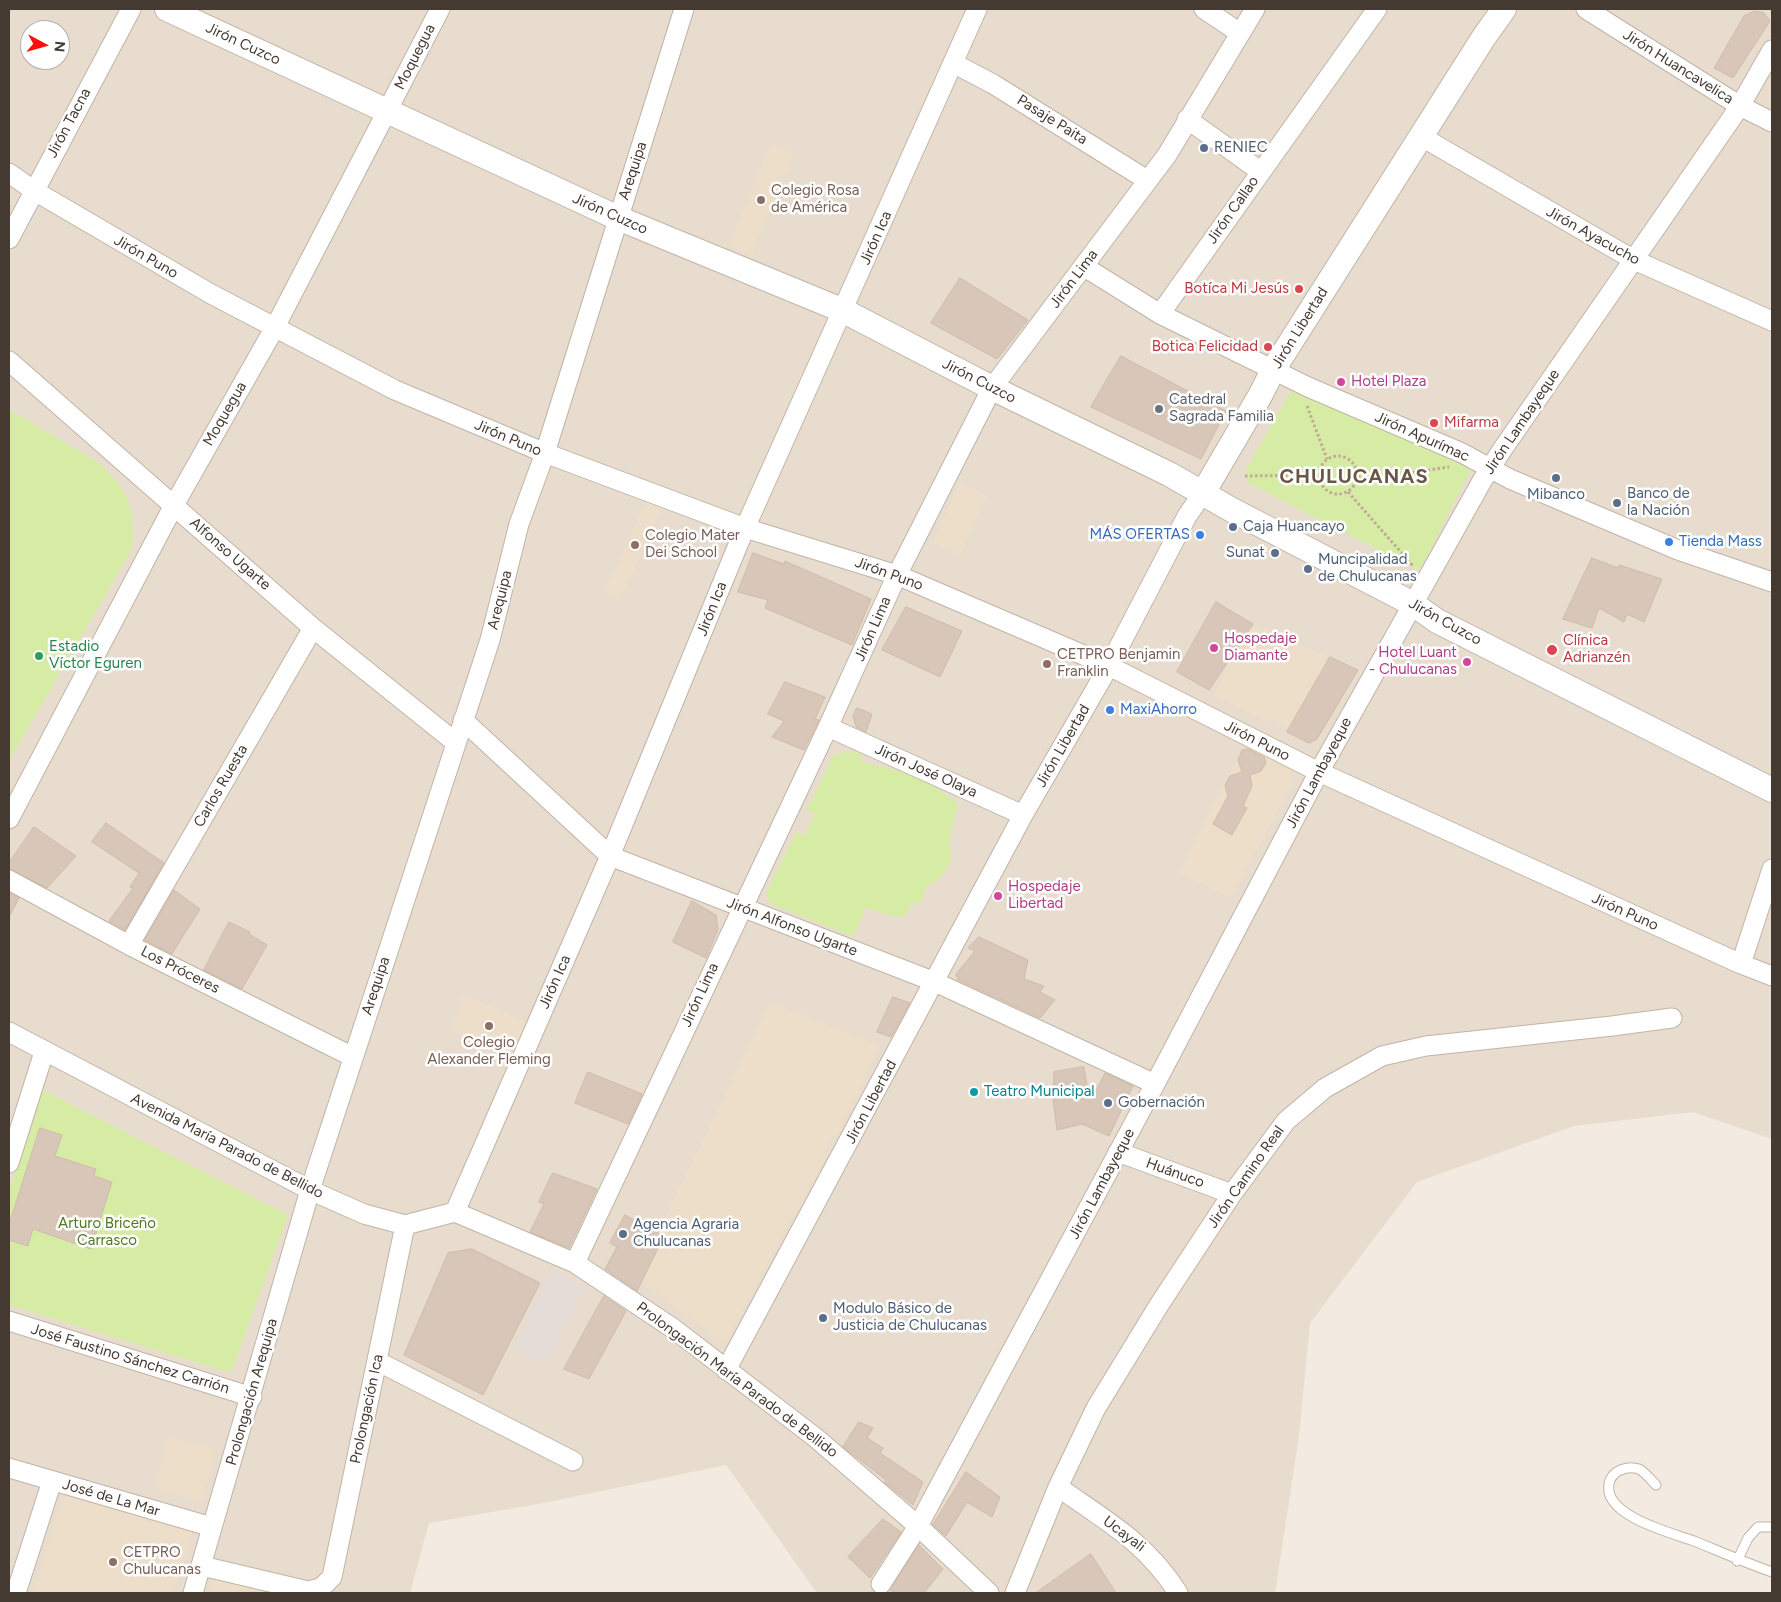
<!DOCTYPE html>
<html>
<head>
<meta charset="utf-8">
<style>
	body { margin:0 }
	#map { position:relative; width:1781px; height:1602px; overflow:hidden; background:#f3ebe1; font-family:Figtree,sans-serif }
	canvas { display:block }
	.frame { position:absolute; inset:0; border:10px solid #443a31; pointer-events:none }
	.north { position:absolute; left:20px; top:20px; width:50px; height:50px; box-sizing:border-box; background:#fff; border:1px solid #b4b0ad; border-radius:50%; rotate:96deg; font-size:14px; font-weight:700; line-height:20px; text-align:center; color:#443a31 }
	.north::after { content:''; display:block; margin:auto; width:18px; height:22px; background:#ff0e0b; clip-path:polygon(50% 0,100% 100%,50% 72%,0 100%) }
</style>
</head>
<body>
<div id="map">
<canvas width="1781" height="1602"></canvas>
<div class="frame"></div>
<div class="north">N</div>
</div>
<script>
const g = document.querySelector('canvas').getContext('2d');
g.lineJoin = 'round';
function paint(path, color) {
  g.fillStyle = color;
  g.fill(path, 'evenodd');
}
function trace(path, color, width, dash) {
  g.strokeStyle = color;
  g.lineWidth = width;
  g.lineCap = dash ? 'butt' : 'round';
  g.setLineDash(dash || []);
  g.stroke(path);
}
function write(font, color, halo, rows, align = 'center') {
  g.font = font + ' Figtree,sans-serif';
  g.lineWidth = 5;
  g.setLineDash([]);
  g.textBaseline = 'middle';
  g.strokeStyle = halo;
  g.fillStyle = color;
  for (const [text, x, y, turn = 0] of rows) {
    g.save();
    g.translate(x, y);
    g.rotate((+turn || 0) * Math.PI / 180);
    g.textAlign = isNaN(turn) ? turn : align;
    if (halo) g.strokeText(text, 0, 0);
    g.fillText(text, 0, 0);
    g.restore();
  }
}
paint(new Path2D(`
	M9,9H1772V1139L1693,1112L1574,1126L1417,1182L1310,1323L1299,1436L1275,1593H817L726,1465L549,1502L429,1523L410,1593H9ZM30,30H60V60H30Z`), '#e7dcce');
paint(new Path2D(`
	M551,1269L584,1288L545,1365L515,1345Z`), '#e4dcd6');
paint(new Path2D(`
	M771,144L794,154L751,256L728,246Z
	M960,483L987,495L961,555L932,543Z
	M650,492L666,499L621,598L605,591Z
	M1253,624L1358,670L1317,739L1309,743L1287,732V727L1272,719L1268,722L1213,695Z
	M1246,741L1290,764L1293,782L1231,898L1180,873Z
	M463,994L527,1023L512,1057L452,1029Z
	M771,1002L880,1046L838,1135L832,1136L826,1149L828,1153L725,1343L635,1278Z
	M169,1436L216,1450L202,1502L154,1488Z
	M64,1491L193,1531L174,1593H32Z
	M215,1576L300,1593H210Z`), '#eddec9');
paint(new Path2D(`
	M1295,384L1472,467L1422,566L1417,570L1249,483L1245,471Z
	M9,409L98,462C128,490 137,509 131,551L9,761Z
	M853,752L862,754L861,762C902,770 925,778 958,804L949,842L951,856L948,868L938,880L927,886L920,903L911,904L905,917L889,916L866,907L854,937L769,903L767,891L796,832L804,836L815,814L807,810L833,756L838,753Z
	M41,1089L288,1215L231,1373L9,1305V1191Z`), '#d6eca4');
const building = new Path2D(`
	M1755,11L1764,13L1770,21L1733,78L1714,68L1744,16Z
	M960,278L1028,320L997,359L931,323Z
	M1121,356L1226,411L1201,459L1091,407Z
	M753,553L784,564L785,561L871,599L852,645L765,608L768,600L738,592Z
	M1592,558L1618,568L1619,565L1662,579L1644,622L1627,614L1624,622L1599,608L1592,628L1563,619Z
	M1216,602L1253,624L1209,690L1177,672Z
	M906,607L962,631L940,677L882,650Z
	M1330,657L1358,670L1317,739L1309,743L1287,732Z
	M785,682L825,697L815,719L819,720L804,750L772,737L784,721L768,714Z
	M857,708L872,714L866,732L856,727L853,716Z
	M1248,749L1264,757L1266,763L1261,771L1250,775L1252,786L1243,806L1247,808L1232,835L1213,824L1228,796L1225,785L1230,776L1242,772L1238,760L1242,750Z
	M106,823L164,863L125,930L109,921L133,888L130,887L139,873L92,842Z
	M34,827L76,856L47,888L9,869V863Z
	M174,890L200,909L172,954L145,940Z
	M9,893L19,898L9,917Z
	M692,901L716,915L718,930L706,958L673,942Z
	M229,922L250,932L249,934L267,945L242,989L204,970Z
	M979,937L1028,960L1024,979L1044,986L1040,992L1055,1000L1040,1018L958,980L956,974L975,951L968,948Z
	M893,997L910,1003L891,1037L877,1032Z
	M1084,1067L1090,1103L1105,1073L1133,1086L1109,1136L1082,1124L1057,1130L1053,1099L1054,1072Z
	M588,1072L642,1094L628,1124L575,1103Z
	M40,1128L62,1135L55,1156L96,1169L94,1176L112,1182L91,1249L33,1229L28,1246L9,1240V1225Z
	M553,1173L597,1189L569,1248L530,1232L544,1204L539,1202Z
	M625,1215L664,1236L637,1291L605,1269L617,1247L610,1243Z
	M472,1249L540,1283L483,1395L404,1355L448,1253Z
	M604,1296L626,1311L589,1379L564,1369Z
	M859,1422L873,1428L867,1438L883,1448L880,1453L923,1482L913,1505L884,1482L886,1480L843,1447Z
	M966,1472L1000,1497L992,1517L967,1502L946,1536L933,1525Z
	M883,1519L901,1532L870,1578L848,1557Z
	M919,1545L943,1569L924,1593H895L890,1590Z
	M1091,1554L1116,1593H1036Z`);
paint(building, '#d8c7b8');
trace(building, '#d0bba8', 1);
const service = new Path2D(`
	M1656,1485C1651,1480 1645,1472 1639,1469C1627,1465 1611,1471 1609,1484C1603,1516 1672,1533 1694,1541C1721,1552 1746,1563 1772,1572
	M1737,1561L1748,1538L1758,1527H1772`);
const minor = new Path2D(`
	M1204,9L1240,33
	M1586,9L1740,106L1772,122
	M953,63L993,84L1147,180
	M1187,119L1260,171
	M1422,137L1634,260L1772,321
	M9,173L33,190L211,294L395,390L545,453L745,528L897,575L1109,666L1319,772L1741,964L1772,976
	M9,239L131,9
	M1083,266L1160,314L1308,387L1462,453L1510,479L1678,550L1772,582
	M1160,314L1377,9
	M9,361L313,628L455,742
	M463,720L610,856L935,982L1155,1084
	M828,727L1023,815
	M9,819L174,505L274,329L440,9
	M9,880L129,945L353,1057
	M129,945L313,628
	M1741,964L1772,869
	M9,1032L310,1190L364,1214L405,1225L455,1212
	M1118,1152L1232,1194
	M9,1163L44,1052
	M455,1212L610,856L745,528L977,9
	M455,1212L575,1263L674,1329L816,1438L918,1526L989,1593
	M575,1263L828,727L897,575L992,388L1167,155L1255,9
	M9,1321L252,1397
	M377,1361L573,1461
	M726,1370L1023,815L1109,666L1187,516L1203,493
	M9,1468L212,1527
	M1058,1487C1105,1520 1147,1543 1178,1593
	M202,1566L308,1591L321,1588L332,1577L405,1225
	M881,1584L918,1526L1155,1084L1319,772L1482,481L1502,450L1740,106L1772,50
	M16,1593L52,1481
	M193,1593L310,1190L490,640L519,524L545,453L684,9
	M1015,1593L1058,1487L1096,1408L1159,1305L1232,1194L1286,1121L1325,1088L1382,1056L1426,1046L1612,1026L1672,1018`);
const tertiary = new Path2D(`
	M167,9L618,218L844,311L992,388L1169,474L1232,510L1413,604L1437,621L1772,790
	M1203,493L1261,394L1273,370L1484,37L1504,9`);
trace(service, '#c1b4a6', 11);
trace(minor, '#c1b4a6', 21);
trace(tertiary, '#c1b4a6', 26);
trace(new Path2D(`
	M1307,406L1327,459
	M1319 475a19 19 0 1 1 38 0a19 19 0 1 1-38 0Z
	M1245,476L1318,475
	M1358,477L1415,472L1449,467
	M1348,492L1414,567`), '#c2aa92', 3, [2.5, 2.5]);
trace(service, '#fff', 9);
trace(minor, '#fff', 19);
trace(tertiary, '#fff', 24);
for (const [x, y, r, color] of [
	[1204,148,5,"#5c6f8a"],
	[761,200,5,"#8d6e63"],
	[1299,289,5,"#e0444e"],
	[1268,347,5,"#e0444e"],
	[1341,382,5,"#d1479c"],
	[1159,409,5,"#6b7280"],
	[1434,423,5,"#e0444e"],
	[1556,478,5,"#5c6f8a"],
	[1617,503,5,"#5c6f8a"],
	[1233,527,5,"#5c6f8a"],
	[1200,535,5,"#3f7fe0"],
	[1669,542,5,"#3f7fe0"],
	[635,545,5,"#8d6e63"],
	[1275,553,5,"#5c6f8a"],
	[1308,569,5,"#5c6f8a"],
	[1214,648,5,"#d1479c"],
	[1552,650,6,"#e0444e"],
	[39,656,5,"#2e9e5b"],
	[1467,662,5,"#d1479c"],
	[1047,664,5,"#8d6e63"],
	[1110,710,5,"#3f7fe0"],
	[998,896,5,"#d1479c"],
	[489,1026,5,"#8d6e63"],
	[974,1092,5,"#0f9aa8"],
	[1108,1103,5,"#5c6f8a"],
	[623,1234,5,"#5c6f8a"],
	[823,1318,5,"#5c6f8a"],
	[113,1562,5,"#8d6e63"]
]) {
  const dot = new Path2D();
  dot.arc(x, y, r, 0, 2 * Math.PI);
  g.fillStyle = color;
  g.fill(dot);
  trace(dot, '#fff', 2);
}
write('15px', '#443a31', '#fff', [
	["Jirón Cuzco",243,44,25],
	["Moquegua",415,57,-63],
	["Jirón Huancavelica",1678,67,32],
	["Pasaje Paita",1052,120,32],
	["Jirón Tacna",69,123,-62],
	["Arequipa",633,171,-72],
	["Jirón Callao",1233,210,-55],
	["Jirón Cuzco",610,214,24],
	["Jirón Ayacucho",1593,236,29],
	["Jirón Ica",876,238,-66],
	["Jirón Puno",146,257,30],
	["Jirón Lima",1074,279,-53],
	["Jirón Libertad",1300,328,-58],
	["Jirón Cuzco",979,381,27],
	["Moquegua",225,414,-60],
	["Jirón Lambayeque",1522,422,-56],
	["Jirón Apurímac",1422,437,24],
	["Jirón Puno",508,438,23],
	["Alfonso Ugarte",230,554,41],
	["Jirón Puno",889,574,20],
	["Arequipa",500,600,-76],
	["Jirón Ica",712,609,-68],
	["Jirón Cuzco",1445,622,29],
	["Jirón Lima",873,629,-66],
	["Jirón Puno",1257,741,27],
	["Jirón Libertad",1063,746,-60],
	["Jirón José Olaya",926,771,24],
	["Jirón Lambayeque",1319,773,-62],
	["Carlos Ruesta",221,786,-60],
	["Jirón Puno",1625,912,24],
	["Jirón Alfonso Ugarte",792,927,21],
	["Los Próceres",180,970,27],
	["Jirón Ica",555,982,-66],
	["Arequipa",376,986,-72],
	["Jirón Lima",700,995,-65],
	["Jirón Libertad",871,1102,-62],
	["Avenida María Parado de Bellido",227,1146,27],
	["Huánuco",1175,1173,20],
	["Jirón Camino Real",1246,1177,-55],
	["Jirón Lambayeque",1102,1184,-62],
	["José Faustino Sánchez Carrión",130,1359,17],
	["Prolongación María Parado de Bellido",737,1380,37],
	["Prolongación Arequipa",252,1392,-74],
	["Prolongación Ica",367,1409,-78],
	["José de La Mar",111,1498,16],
	["Ucayali",1124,1534,37]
]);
write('15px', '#4e5e75', '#fff', [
	["RENIEC",1214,148],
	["Banco de",1627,494],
	["la Nación",1627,511],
	["Mibanco",1556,495,"center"],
	["Caja Huancayo",1243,527],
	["Sunat",1265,553,"right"],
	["Muncipalidad",1318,560],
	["de Chulucanas",1318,577],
	["Gobernación",1118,1103],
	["Agencia Agraria",633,1225],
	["Chulucanas",633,1242],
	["Modulo Básico de",833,1309],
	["Justicia de Chulucanas",833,1326]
], 'left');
write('15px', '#785e54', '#fff', [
	["Colegio Rosa",771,191],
	["de América",771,208],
	["Colegio Mater",645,536],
	["Dei School",645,553],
	["CETPRO Benjamin",1057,655],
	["Franklin",1057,672],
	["Colegio",489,1043,"center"],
	["Alexander Fleming",489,1060,"center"],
	["CETPRO",123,1553],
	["Chulucanas",123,1570]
], 'left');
write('15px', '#be3a42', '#fff', [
	["Botíca Mi Jesús",1289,289],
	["Botica Felicidad",1258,347],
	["Mifarma",1444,423,"left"],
	["Clínica",1563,641,"left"],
	["Adrianzén",1563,658,"left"]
], 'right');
write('15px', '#b23c85', '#fff', [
	["Hotel Plaza",1351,382],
	["Hospedaje",1224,639],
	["Diamante",1224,656],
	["Hotel Luant",1457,653,"right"],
	["- Chulucanas",1457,670,"right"],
	["Hospedaje",1008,887],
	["Libertad",1008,904]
], 'left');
write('15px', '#5b616d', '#fff', [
	["Catedral",1169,400],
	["Sagrada Familia",1169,417]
], 'left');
write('15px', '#366cbe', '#fff', [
	["MÁS OFERTAS",1190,535,"right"],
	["Tienda Mass",1679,542],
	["MaxiAhorro",1120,710]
], 'left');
write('15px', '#27864d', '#fff', [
	["Estadio",49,647],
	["Víctor Eguren",49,664]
], 'left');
write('15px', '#0d838f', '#fff', [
	["Teatro Municipal",984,1092]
], 'left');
write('15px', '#4f7a20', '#fff', [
	["Arturo Briceño",107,1224],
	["Carrasco",107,1241]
]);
g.letterSpacing = '1px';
write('bold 20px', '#685647', '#fff', [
	["CHULUCANAS",1354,477]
]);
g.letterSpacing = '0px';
</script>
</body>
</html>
